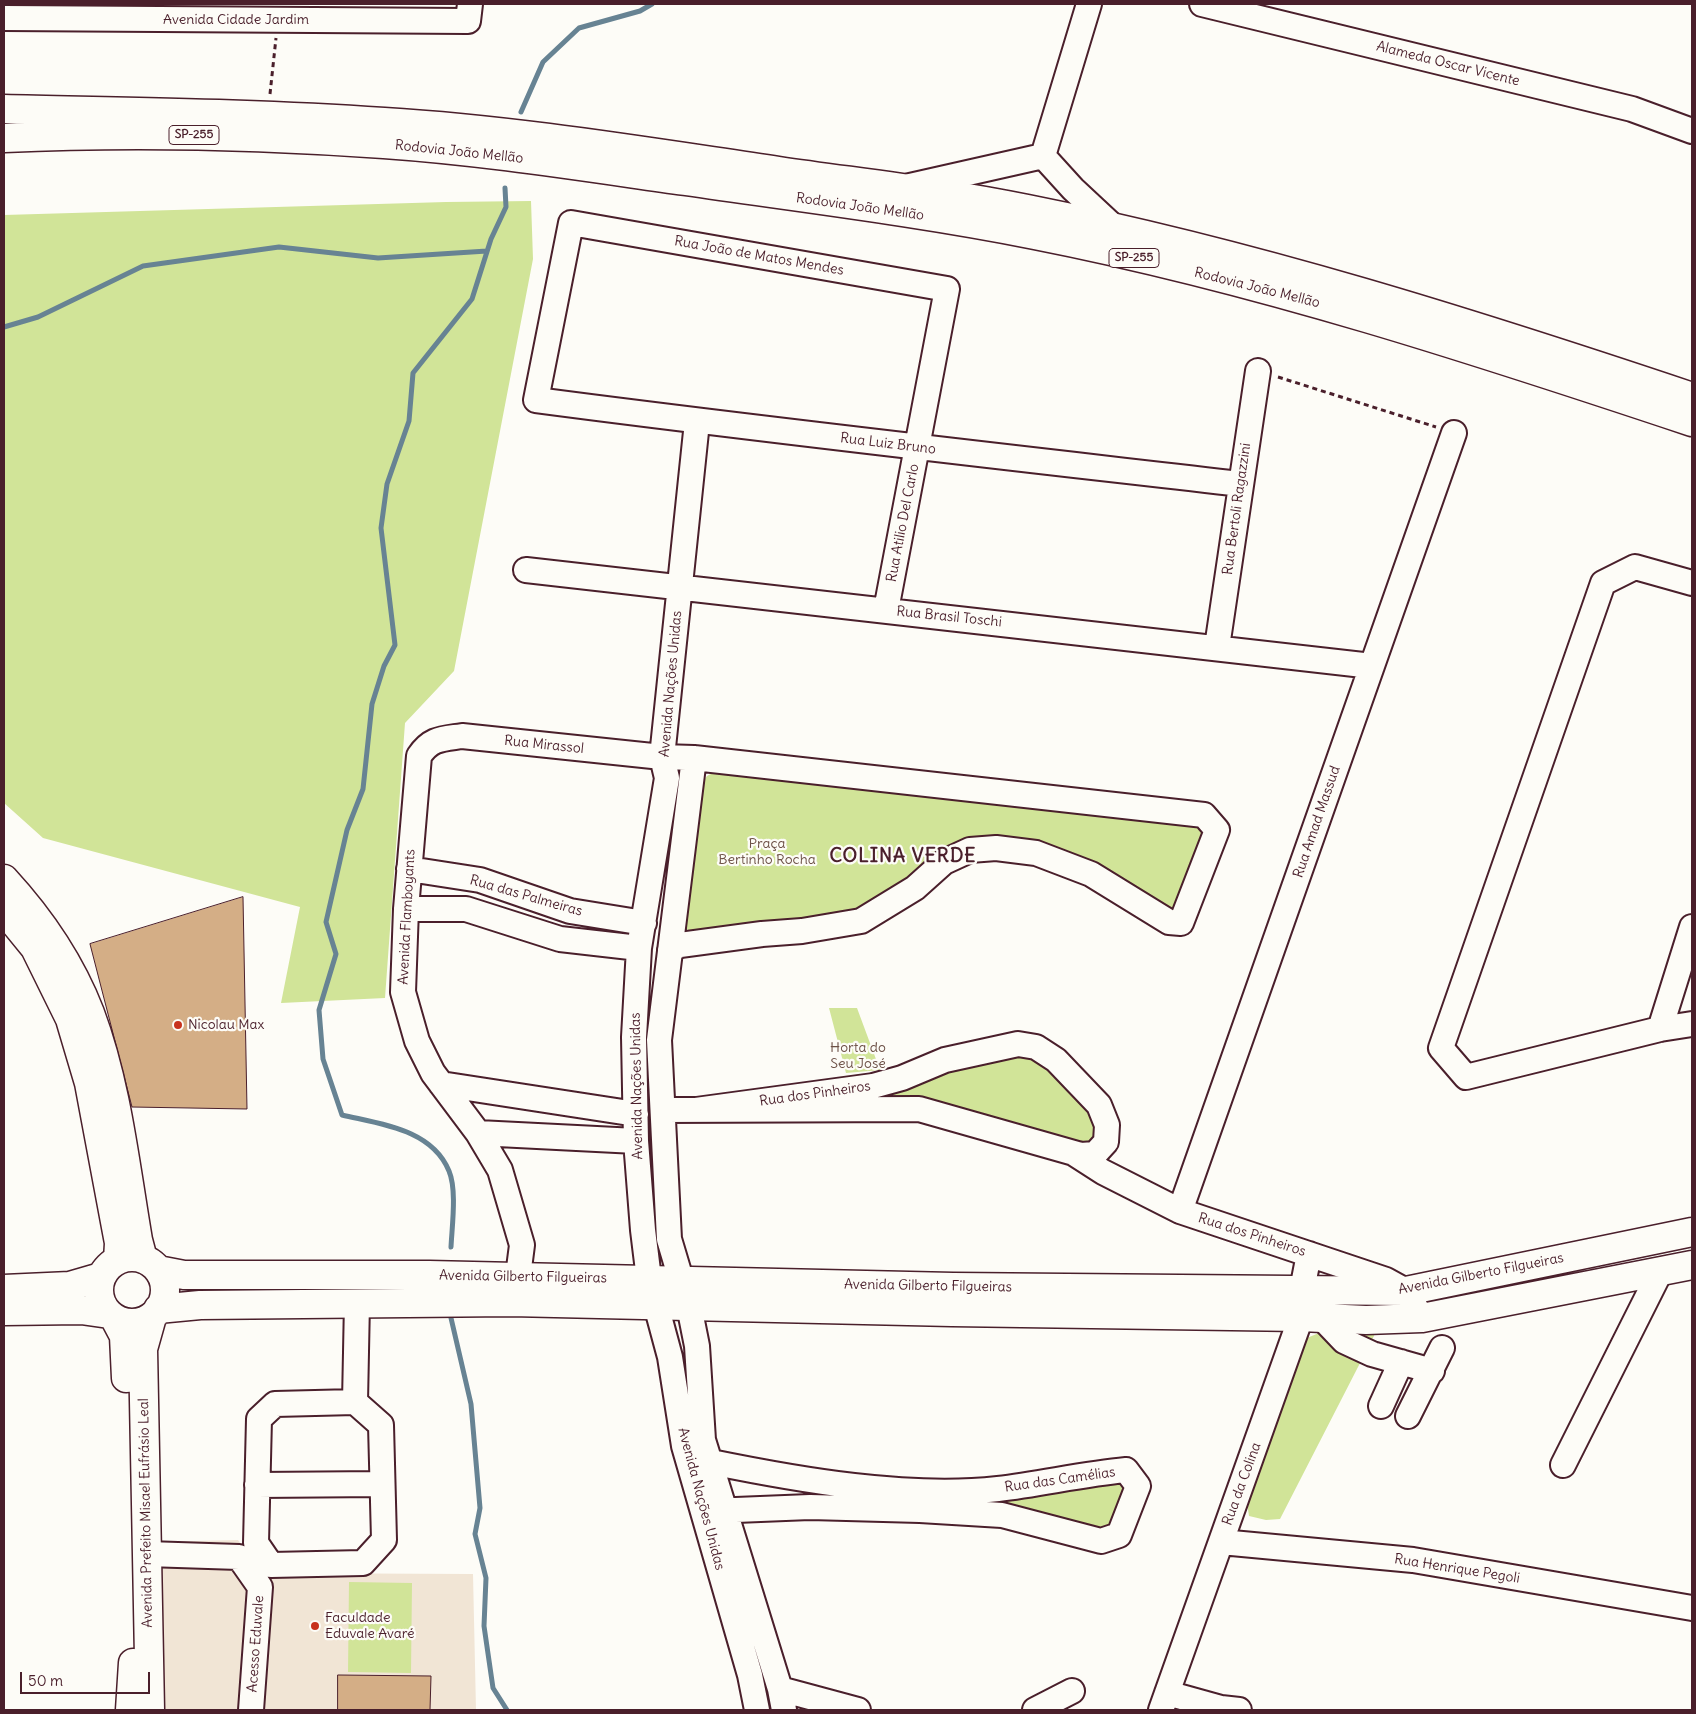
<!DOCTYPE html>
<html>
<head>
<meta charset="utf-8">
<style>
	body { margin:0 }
	#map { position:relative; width:1696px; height:1714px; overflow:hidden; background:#fdfcf7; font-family:Delius,sans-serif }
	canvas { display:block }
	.frame { position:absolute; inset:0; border:5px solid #4a1f2b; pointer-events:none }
	.scale { position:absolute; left:20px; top:1672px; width:130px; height:22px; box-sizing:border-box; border:2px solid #4a1f2b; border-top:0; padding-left:6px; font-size:15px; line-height:18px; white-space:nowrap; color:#4a1f2b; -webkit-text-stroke:4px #fdfcf7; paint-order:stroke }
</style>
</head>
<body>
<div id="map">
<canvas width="1696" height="1714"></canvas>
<div class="frame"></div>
<div class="scale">50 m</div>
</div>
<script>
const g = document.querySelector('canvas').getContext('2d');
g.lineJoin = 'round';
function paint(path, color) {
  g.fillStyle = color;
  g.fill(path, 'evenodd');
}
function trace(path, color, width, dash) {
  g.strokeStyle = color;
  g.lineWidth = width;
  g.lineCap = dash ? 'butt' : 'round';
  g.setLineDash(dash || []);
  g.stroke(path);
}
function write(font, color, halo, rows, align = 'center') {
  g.font = font + ' Delius,sans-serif';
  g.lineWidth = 4.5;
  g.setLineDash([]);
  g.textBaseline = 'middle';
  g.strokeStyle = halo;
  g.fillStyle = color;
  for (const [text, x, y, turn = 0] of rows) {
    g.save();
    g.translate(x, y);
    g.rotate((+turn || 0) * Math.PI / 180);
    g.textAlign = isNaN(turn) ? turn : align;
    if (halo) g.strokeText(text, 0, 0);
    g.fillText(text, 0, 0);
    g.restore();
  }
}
paint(new Path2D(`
	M238,1540L264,1573L473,1574L476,1710H156L153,1542Z`), '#f1e5d5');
paint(new Path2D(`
	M531,201L533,259L454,671L405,723L385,998L281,1003L300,907L43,838L4,803V215L446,202Z
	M718,770L1195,823L1205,838L1182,905L1171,912L996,836L892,900L855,915L695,935L680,924L697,790L707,776Z
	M829,1008H857L880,1070L846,1073Z
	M1035,1051L1103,1126L1093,1150L872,1103L874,1090Z
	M1326,1330H1377L1280,1519L1266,1520L1249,1516L1247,1502L1307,1338Z
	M1118,1479L1126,1490L1116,1525L1102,1531L976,1503Z
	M349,1582L412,1583L411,1673L348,1672Z`), '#d1e498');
trace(new Path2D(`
	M521,112L543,62L579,28L640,11L652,4
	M4,327L38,317L143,266L279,247L378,258L487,251
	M451,1247C452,1226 457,1190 449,1171C432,1129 380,1124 342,1115L323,1059L319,1010L336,954L326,922L347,830L363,789L372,704L384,666L395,645L381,528L387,484L409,421L413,373L472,299L491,239L506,207L505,188
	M451,1318L471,1404L480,1508L475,1534L486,1578L484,1626L493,1688L507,1710`), '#678393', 5);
const building = new Path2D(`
	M243,897L247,1109L132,1107L90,944Z
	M338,1675L431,1676L430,1710H338Z`);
paint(building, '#d4ae86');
trace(building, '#4a1f2b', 1);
const minor = new Path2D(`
	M1202,4L1632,109L1692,131
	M4,18L468,21L470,4
	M1043,156L1089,4
	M910,186L1043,156L1073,189L1117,230
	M697,422L662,757L667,778L639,948L634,1037L636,1141L643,1230L649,1279L670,1357L684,1446L750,1675L757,1710
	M526,570L1372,666
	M1692,583L1635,567L1603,583L1441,1048L1466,1077L1660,1029L1692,1024
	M886,610L947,289L571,223L536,400C771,431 1006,457 1241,484
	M1217,647L1258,371
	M694,758L659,1040L669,1239L689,1306L697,1346L703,1440L780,1689L784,1710
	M409,869L480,880L570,911L644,923
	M406,909H466L560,939L639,948
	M1660,1029L1692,927
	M441,1084L636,1114
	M663,1110L919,1109L1081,1155L1095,1154L1106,1142L1107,1125L1099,1105L1056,1060L1036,1047L1018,1044L945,1060L902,1078L873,1086L696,1110
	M478,1133L636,1141
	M1075,1154L1103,1172L1180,1211L1386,1280L1406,1291L1422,1318
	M1180,1211L1454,433
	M513,1295L518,1276L522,1245L500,1170L478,1133L433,1073L417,1041L403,992L406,909L419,756C431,738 442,739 462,736L662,757L694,758L1204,815L1217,830L1181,923L1169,922L1091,874L1036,853L996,848L970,850L944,862L915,888L861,921L802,931L762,934L680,945L670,950
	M1323,1319L1344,1341L1372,1354L1432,1371
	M355,1402L381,1425L384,1540L363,1563L271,1565L256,1543L259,1419L275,1404Z
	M355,1402L357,1302
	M1381,1406L1401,1362
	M1408,1416L1442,1348
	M1563,1465L1660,1272
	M257,1485L382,1484
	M711,1511L810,1507L920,1510L1002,1515L1101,1541L1119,1535L1138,1486L1126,1470C1083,1474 1041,1484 998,1489C908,1499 799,1480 711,1462
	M1221,1542L1413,1560L1692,1608
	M147,1554L239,1557L260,1587L251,1710
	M780,1689L858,1710
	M1167,1693L1221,1708L1239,1710
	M1035,1710L1072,1691
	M1161,1710L1301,1317L1302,1290L1309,1254`);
const major = new Path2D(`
	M4,879C39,917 71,964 90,1013C117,1085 125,1164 138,1240L143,1259
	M4,910L35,948L70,1019L89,1083L119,1243L118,1260
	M99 1290a33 33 0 1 1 66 0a33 33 0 1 1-66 0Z
	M158,1270L184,1275H429L953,1287L1406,1291L1692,1232
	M4,1289L70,1286L101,1277
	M158,1309L200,1305L511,1302L952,1312L1301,1317L1366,1320L1422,1318L1692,1265
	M4,1311L81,1310L109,1314
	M115,1319L124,1336L126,1378
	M130,1710L133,1663
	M150,1710L143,1349L152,1317`);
const highway = new Path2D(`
	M4,109C131,112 258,113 384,122C516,130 648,152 779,171C861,183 945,192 1027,209C1253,254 1474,324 1692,397
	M4,138C130,132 258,135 384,144C485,151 585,167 685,181C802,198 919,212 1035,235C1259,279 1476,350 1692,422`);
trace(minor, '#4a1f2b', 28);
trace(major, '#4a1f2b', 31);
trace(highway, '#4a1f2b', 31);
trace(new Path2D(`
	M270,94L276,38
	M1278,377L1436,427`), '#4a1f2b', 3, [5, 4]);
trace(minor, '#fdfcf7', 24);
trace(major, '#fdfcf7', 28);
trace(highway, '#fdfcf7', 28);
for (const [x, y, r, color] of [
	[178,1025,5,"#c8321e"],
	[315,1626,5,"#c8321e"]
]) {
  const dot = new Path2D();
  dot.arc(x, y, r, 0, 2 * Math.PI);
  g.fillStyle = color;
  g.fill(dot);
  trace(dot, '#fdfcf7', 2);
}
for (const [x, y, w] of [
	[194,135,50],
	[1134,258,50]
]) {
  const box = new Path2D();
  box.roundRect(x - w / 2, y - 9.5, w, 19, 4);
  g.fillStyle = '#fdfcf7';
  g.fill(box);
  trace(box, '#4a1f2b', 1);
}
write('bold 12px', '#4a1f2b', null, [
	["SP-255",194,135],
	["SP-255",1134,258]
]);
write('14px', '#4a1f2b', '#fdfcf7', [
	["Avenida Cidade Jardim",236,20],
	["Alameda Oscar Vicente",1448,64,14],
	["Rodovia João Mellão",459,152,6],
	["Rodovia João Mellão",860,207,8],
	["Rua João de Matos Mendes",759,256,10],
	["Rodovia João Mellão",1257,288,14],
	["Rua Luiz Bruno",888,444,7],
	["Rua Bertoli Ragazzini",1237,509,-82],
	["Rua Atilio Del Carlo",903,523,-79],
	["Rua Brasil Toschi",949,617,6],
	["Avenida Nações Unidas",671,684,-85],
	["Rua Mirassol",544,745,6],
	["Rua Amad Massud",1317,822,-71],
	["Rua das Palmeiras",526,896,16],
	["Avenida Flamboyants",407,917,-87],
	["Avenida Nações Unidas",637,1086,-91],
	["Rua dos Pinheiros",815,1094,-8],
	["Rua dos Pinheiros",1252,1235,18],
	["Avenida Gilberto Filgueiras",1481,1274,-11],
	["Avenida Gilberto Filgueiras",523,1277,1],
	["Avenida Gilberto Filgueiras",928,1286,1],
	["Rua das Camélias",1060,1480,-8],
	["Rua da Colina",1242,1484,-70],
	["Avenida Nações Unidas",701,1499,75],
	["Avenida Prefeito Misael Eufrásio Leal",146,1513,-91],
	["Rua Henrique Pegoli",1457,1569,9],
	["Acesso Eduvale",256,1644,-86]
]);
write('14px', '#6c5046', '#fdfcf7', [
	["Praça",767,844],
	["Bertinho Rocha",767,860],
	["Horta do",858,1048],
	["Seu José",858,1064]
]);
write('14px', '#4a1f2b', '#fdfcf7', [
	["Nicolau Max",188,1025],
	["Faculdade",325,1618],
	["Eduvale Avaré",325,1634]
], 'left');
g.letterSpacing = '1px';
write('bold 19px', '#4a1f2b', '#fdfcf7', [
	["COLINA VERDE",903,857]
]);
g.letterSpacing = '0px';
</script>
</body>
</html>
